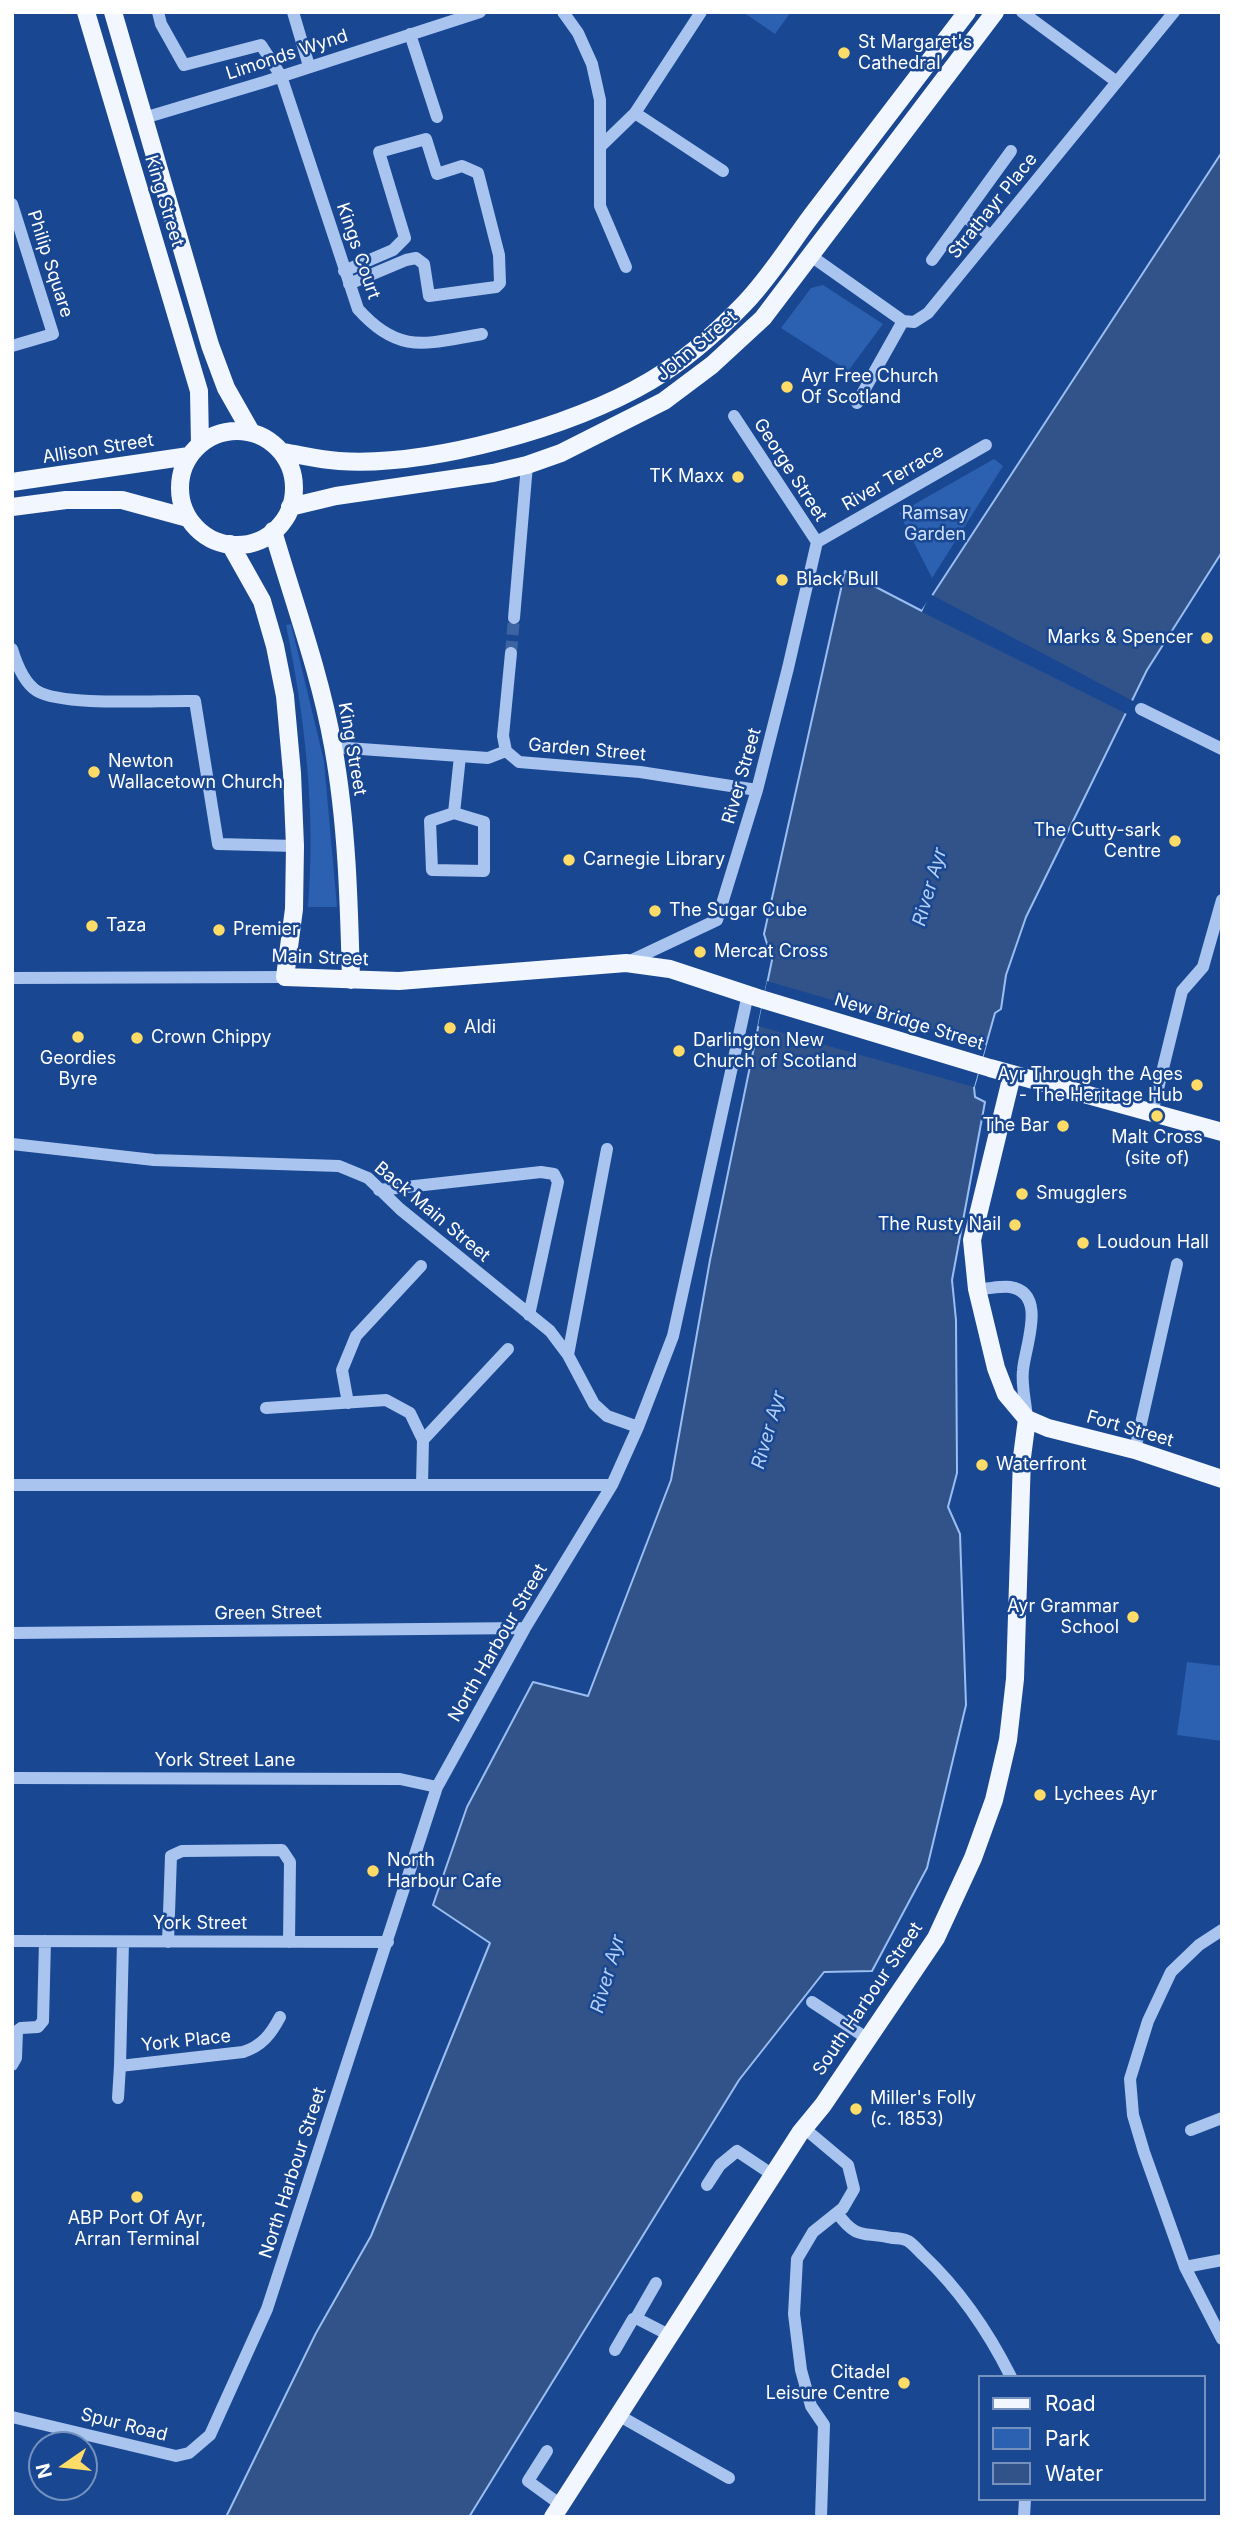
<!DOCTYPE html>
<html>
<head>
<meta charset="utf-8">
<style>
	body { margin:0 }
	#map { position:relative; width:1234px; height:2529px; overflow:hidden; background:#194792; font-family:Inter,sans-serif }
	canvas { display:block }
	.frame { position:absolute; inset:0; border:14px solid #fff; pointer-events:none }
	.legend { position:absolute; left:978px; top:2375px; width:228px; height:126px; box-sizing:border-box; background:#194792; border:2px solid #7591be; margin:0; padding:9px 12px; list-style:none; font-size:21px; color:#fff }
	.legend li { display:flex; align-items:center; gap:14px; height:35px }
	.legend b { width:35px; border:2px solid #7591be }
	.north { position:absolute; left:28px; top:2431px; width:70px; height:70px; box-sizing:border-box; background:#194792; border:2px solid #7591be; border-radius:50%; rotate:256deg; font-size:19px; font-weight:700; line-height:28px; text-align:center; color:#fff }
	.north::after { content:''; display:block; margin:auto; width:24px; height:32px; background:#ffdc67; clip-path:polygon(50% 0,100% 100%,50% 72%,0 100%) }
</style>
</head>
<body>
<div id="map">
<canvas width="1234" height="2529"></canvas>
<div class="frame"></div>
<ul class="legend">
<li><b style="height:9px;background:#f1f6ff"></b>Road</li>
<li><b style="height:19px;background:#2c60b0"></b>Park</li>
<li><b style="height:19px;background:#31538a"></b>Water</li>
</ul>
<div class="north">N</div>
</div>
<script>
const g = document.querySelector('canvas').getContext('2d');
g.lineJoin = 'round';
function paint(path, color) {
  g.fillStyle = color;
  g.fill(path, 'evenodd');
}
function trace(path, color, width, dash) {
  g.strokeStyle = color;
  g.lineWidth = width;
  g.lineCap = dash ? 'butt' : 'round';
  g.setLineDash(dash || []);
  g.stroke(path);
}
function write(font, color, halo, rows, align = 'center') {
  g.font = font + ' Inter,sans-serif';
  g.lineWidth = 5;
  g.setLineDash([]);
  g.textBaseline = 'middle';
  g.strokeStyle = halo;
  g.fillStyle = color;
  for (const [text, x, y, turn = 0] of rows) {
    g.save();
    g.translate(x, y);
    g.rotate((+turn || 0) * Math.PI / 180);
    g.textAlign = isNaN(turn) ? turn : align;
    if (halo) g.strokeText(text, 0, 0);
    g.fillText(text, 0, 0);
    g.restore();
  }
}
paint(new Path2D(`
	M743,12H791L775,34Z
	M823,285L883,324L848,371L781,328L811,288Z
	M994,459L1003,466L932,578L899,513Z
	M291,624L324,761L337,907H308C316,812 305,718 286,625Z
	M1187,1662L1222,1666V1741L1177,1735Z`), '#2c60b0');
const water = new Path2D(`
	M1222,152V552L1147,670L1026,917L1006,975L1001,1009L995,1013L974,1087L975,1097L985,1102L952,1280L956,1320L957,1473L948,1507L960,1534L966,1705L927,1868L872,1971L824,1972L739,2080L469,2517H226L316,2333L371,2236L490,1943L433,1905L467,1807L533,1682L588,1696L671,1480L710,1260L772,960L764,934L845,571L922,611Z`);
paint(water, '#31538a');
trace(water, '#9bbef2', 2);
paint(new Path2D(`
	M930,594L1135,702L1129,715L922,612Z
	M767,981L986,1045L974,1087L758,1026Z`), '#194792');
trace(new Path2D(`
	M511,653L514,618`), '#3c63a2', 12, [12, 6]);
trace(new Path2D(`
	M158,12L161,24L184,65L261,45L281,76L358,309C400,356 427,343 482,334
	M293,12L309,66
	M563,12L578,33L592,64L600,100V206L626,267
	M1022,12L1117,82
	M410,34L437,117
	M635,113L723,171
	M144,118L264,82L480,12
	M601,146L635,113L701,12
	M12,204L53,334L12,346
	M964,216L991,236
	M811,256L903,321L914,322L928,313L1174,12
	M932,260L1011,151
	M344,271L393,250L405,238L379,152L426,139L437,174L462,166L478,173L499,255L500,283L496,287L429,296L424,264L416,258L406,260L349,284
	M857,403L903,321
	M734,416L817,542
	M817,542L986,445
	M514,618L527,465
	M12,649C16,662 24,683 37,691C64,707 159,700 195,701L218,844L295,846
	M1141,709L1222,749
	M333,747L488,758L506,751
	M506,751L519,762L640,772L757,790
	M506,751L503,736L511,653
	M454,813L484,822V871L432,870L430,821L454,813L460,756
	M628,962L717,920L757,790L788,668L817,542
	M12,978L285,977
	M1152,1113L1182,991L1203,967L1222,900
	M12,1144L154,1160L339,1166L368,1178L400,1209L550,1331L568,1355L594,1404L607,1416L638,1427
	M379,1190L541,1172L554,1174L558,1182L529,1315
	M977,1289C988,1289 1000,1286 1010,1287C1048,1293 1025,1346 1023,1370C1021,1385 1026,1403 1027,1419
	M568,1355L607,1149
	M348,1403L342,1370L356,1336L421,1266
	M266,1408L386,1400L410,1413L423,1440L422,1485
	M423,1440L508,1349
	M1135,1450L1177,1264
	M12,1485H612
	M12,1633L525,1628
	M12,1778L400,1779L437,1787
	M1222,1930L1199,1945L1171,1972L1148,2021L1130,2079L1133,2115L1144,2152L1185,2267L1222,2339
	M12,1941L388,1942
	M123,1942L120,2066L243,2052C262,2046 271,2034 280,2017
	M168,1942L171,1856L182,1851L282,1850L290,1862L289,1942
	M812,2002L868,2039
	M12,2065L16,2058L17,2031L21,2028L38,2027L43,2021L45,1941
	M118,2098L120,2066
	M804,2128L848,2165L854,2189L843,2208L813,2232L797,2259L794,2314L801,2370L811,2406L824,2425L821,2517
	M1191,2130L1222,2118
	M707,2185L720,2165L737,2151L773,2175
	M837,2213C858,2241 862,2231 892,2238C897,2238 904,2239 908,2241C913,2244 919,2251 923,2255C959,2289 989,2333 1011,2377
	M1185,2267L1222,2260
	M636,2318L656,2283
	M615,2350L633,2319L636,2318L669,2335
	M618,2415L729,2478
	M12,2417L176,2456L189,2453L210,2435L267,2309L437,1787L525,1628L612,1485L638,1427L673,1336L748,994
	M547,2451L528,2481L561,2505
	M1024,2517L1025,2499`), '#a8c4ef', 12);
trace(new Path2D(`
	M86,12L199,391L200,444
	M113,12L210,345L226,388L251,432
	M180 488a57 57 0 1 1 114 0a57 57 0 1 1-114 0Z
	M282,452C301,455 320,460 339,461C429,467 573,427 650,381C684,361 717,332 744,304C771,276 792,241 815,211C866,145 916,78 967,12
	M12,482L189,456
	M12,507L66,500H122L188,518
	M290,507L336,496L493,473L527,465L561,453L664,401L712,365L763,318L995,12
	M273,531C294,603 320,673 333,746C347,823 349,902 351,980
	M230,544L262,601L275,646L285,696L292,773L295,846L294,909L285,977L399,981L626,963L670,969L758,998L990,1068L1222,1132
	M1012,1075L972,1240L977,1289L996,1368L1006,1394L1027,1419L1048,1428L1135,1450L1222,1479
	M553,2517L800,2133L823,2105L936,1938L973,1858L994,1800L1008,1740L1015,1679L1022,1457L1027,1419`), '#f1f6ff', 18);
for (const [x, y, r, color] of [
	[844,53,7,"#ffdc67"],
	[787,387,7,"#ffdc67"],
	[738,477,7,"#ffdc67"],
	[782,580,7,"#ffdc67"],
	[1207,638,7,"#ffdc67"],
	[94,772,7,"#ffdc67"],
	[1175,841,7,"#ffdc67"],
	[569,860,7,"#ffdc67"],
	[655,911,7,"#ffdc67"],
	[92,926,7,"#ffdc67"],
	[219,930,7,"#ffdc67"],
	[700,952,7,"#ffdc67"],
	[450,1028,7,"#ffdc67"],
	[78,1037,7,"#ffdc67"],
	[137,1038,7,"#ffdc67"],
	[679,1051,7,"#ffdc67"],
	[1197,1085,7,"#ffdc67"],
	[1157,1116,7,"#ffdc67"],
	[1063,1126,7,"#ffdc67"],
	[1022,1194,7,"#ffdc67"],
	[1015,1225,7,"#ffdc67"],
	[1083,1243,7,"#ffdc67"],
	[982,1465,7,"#ffdc67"],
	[1133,1617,7,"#ffdc67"],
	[1040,1795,7,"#ffdc67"],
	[373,1871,7,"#ffdc67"],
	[856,2109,7,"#ffdc67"],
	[137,2197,7,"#ffdc67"],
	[904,2383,7,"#ffdc67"]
]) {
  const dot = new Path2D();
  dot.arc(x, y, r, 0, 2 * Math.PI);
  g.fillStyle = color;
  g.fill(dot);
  trace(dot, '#194792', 2.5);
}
write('18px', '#fff', '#194792', [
	["St Margaret's",858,43],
	["Cathedral",858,64],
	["Ayr Free Church",801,377],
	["Of Scotland",801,398],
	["TK Maxx",724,477,"right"],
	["Black Bull",796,580],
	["Marks & Spencer",1193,638,"right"],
	["Newton",108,762],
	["Wallacetown Church",108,783],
	["The Cutty-sark",1161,831,"right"],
	["Centre",1161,852,"right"],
	["Carnegie Library",583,860],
	["The Sugar Cube",669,911],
	["Taza",106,926],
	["Premier",233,930],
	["Mercat Cross",714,952],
	["Aldi",464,1028],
	["Crown Chippy",151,1038],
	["Darlington New",693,1041],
	["Church of Scotland",693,1062],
	["Geordies",78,1059,"center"],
	["Byre",78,1080,"center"],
	["Ayr Through the Ages",1183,1075,"right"],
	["- The Heritage Hub",1183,1096,"right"],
	["The Bar",1049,1126,"right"],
	["Malt Cross",1157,1138,"center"],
	["(site of)",1157,1159,"center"],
	["Smugglers",1036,1194],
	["The Rusty Nail",1001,1225,"right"],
	["Loudoun Hall",1097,1243],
	["Waterfront",996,1465],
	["Ayr Grammar",1119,1607,"right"],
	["School",1119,1628,"right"],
	["Lychees Ayr",1054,1795],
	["North",387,1861],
	["Harbour Cafe",387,1882],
	["Miller's Folly",870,2099],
	["(c. 1853)",870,2120],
	["ABP Port Of Ayr,",137,2219,"center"],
	["Arran Terminal",137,2240,"center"],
	["Citadel",890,2373,"right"],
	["Leisure Centre",890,2394,"right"]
], 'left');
write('18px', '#fff', '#194792', [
	["Limonds Wynd",287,55,-18],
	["King Street",164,201,73],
	["Strathayr Place",993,206,-51],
	["Kings Court",358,251,71],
	["Philip Square",50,264,72],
	["John Street",697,346,-40],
	["Allison Street",98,449,-9],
	["George Street",790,470,57],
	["River Terrace",893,478,-30],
	["King Street",352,749,80],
	["Garden Street",587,750,5],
	["River Street",742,776,-74],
	["Main Street",320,958,2],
	["New Bridge Street",909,1022,17],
	["Back Main Street",432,1212,40],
	["Fort Street",1130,1429,16],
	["Green Street",268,1613,-1],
	["North Harbour Street",498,1643,-60],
	["York Street Lane",225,1761],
	["York Street",200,1924],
	["South Harbour Street",868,1999,-56],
	["York Place",186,2041,-6],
	["North Harbour Street",293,2173,-72],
	["Spur Road",124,2425,14]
]);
write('18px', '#cfe0fb', '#194792', [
	["Ramsay",935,514],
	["Garden",935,535]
]);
write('italic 19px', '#b4cff6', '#194792', [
	["River Ayr",930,887,-74],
	["River Ayr",769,1430,-74],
	["River Ayr",608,1974,-74]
]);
</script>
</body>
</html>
